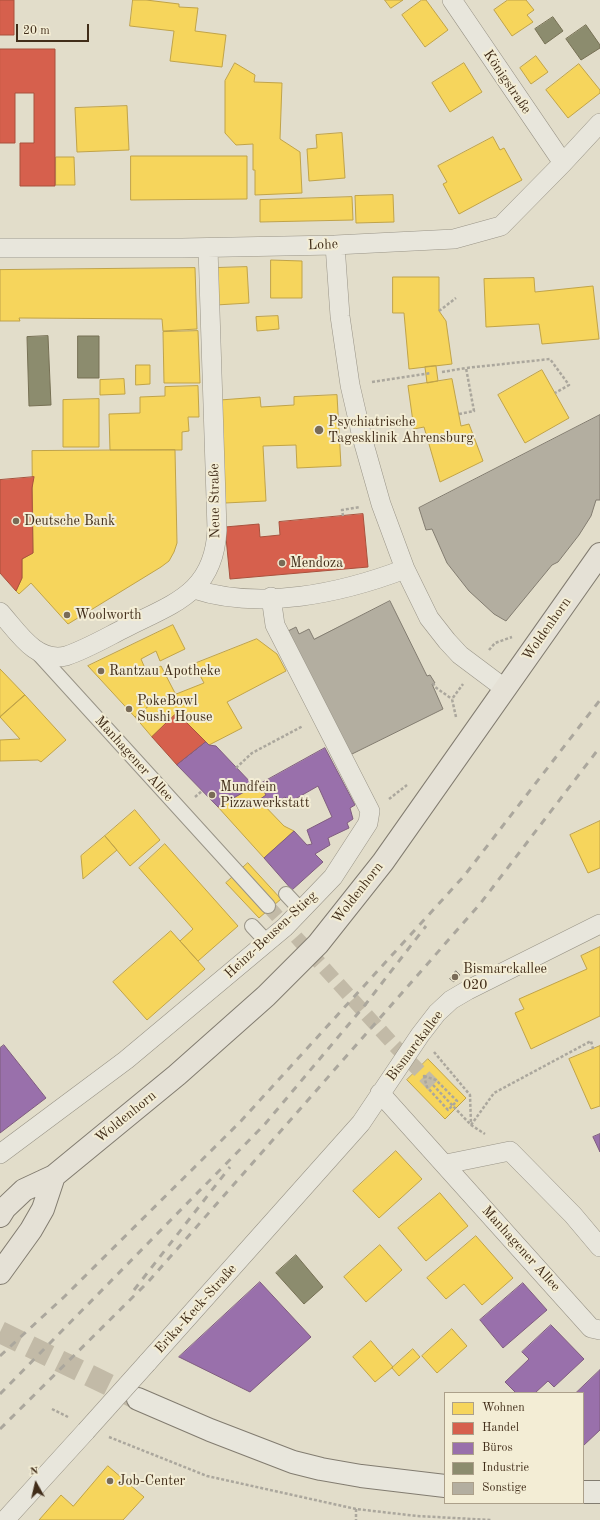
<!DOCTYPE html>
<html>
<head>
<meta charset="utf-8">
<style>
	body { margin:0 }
	#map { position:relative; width:600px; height:1520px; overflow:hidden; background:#e2ddca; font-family:"Old Standard TT",serif }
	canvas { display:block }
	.legend { position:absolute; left:444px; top:1392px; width:140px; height:112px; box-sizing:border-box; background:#f3edd5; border:1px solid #aca08a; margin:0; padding:5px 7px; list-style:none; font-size:12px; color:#412d19 }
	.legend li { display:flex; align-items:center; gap:8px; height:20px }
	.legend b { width:20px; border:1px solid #aca08a }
	.north { position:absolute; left:16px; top:1464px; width:40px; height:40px; -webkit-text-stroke:3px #f3edd5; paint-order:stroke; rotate:352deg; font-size:11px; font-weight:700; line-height:16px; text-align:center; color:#412d19 }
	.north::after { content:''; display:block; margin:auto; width:14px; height:18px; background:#412d19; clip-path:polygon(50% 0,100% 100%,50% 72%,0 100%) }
	.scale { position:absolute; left:16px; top:24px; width:73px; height:18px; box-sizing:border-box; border:2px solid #412d19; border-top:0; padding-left:5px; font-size:12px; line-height:14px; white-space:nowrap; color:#412d19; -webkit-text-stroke:3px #f3edd5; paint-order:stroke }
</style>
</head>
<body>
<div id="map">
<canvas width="600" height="1520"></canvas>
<ul class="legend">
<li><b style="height:11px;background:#f6d55c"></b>Wohnen</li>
<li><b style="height:11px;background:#d6604d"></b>Handel</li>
<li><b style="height:11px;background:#9970ab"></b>Büros</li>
<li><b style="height:11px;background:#8c8c6e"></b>Industrie</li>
<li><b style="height:11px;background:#b3aea0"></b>Sonstige</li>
</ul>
<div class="north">N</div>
<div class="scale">20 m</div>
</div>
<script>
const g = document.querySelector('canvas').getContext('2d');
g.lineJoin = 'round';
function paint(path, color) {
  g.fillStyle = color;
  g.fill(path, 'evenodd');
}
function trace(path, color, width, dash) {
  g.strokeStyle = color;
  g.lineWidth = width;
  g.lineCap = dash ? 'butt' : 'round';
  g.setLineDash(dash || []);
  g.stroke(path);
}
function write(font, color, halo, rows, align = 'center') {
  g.font = font + ' "Old Standard TT",serif';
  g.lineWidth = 4;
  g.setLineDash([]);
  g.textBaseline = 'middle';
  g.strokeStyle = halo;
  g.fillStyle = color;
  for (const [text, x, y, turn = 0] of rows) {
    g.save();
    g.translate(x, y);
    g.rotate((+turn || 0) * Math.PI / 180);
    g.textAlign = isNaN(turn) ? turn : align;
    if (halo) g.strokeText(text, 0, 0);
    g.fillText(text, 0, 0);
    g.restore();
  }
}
const homes = new Path2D(`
	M133,0H146L179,4V7L198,8L195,31L226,35L222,67L170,61L174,31L130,26Z
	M385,0H403L391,8Z
	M422,0H426L448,30L425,47L402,15Z
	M508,0H526L534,10L527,15L533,22L512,36L494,10Z
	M536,56L548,72L531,84L520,68Z
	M235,63L255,75L254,82L282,83L280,139L300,152L302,193L255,195V170H253V144L236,145L225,133V81Z
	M464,63L482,92L450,112L432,83Z
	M579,64L600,90V93L568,118L546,90Z
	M127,106L129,150L77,152L75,108Z
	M342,133L345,178L309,181L307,149L317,148L316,135Z
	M493,137L500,150L504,148L522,180L459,214L443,184L447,182L438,166Z
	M131,156H247V199L131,200Z
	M56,157H74L75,185H56Z
	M393,195L394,222L356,223L355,196Z
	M352,197L353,220L260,222V200Z
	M271,260L302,261V298H271Z
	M247,267L249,303L216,305L215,268Z
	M195,268L197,329L163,331L162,319L23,318H19L20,321H0V270Z
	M393,277H439V311L446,321L452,364L409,369L404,313H393Z
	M534,278L535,292L593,286L599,339L542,344L539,324L486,327L484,279Z
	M278,316L279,329L257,331L256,317Z
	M198,331L200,383H164L163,332Z
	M136,365H150V384L136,385Z
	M436,366L438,381L427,383L425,367Z
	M542,370L569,418L525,443L498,395Z
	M124,379L125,394L100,395V380Z
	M452,379L461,426L469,424L483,461L440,482L424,427L414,429L408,386Z
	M198,386L199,417H188L189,431L182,432V450H110L109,414L140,413V397L165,396V387Z
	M337,395L341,466L297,468L296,445L263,446L266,501L225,503L220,400L260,397L261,407L294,405V397Z
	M99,399V447H63V400Z
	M175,450L177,543L174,552L169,561L161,567L68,624L31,583L19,594L16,591L22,578V559L33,553L32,451Z
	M173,625L185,649L160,661L156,651L141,659L147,673L161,666L175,693L151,704L135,717L88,666Z
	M257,639L277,654L286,671L227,702L242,728L209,745L177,713L152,737L135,717L151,704L204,683L194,664Z
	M0,669L25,695L0,717Z
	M25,695L66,740L41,762L38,760L0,761V740L20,739L0,717Z
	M260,784L266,795L259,800L284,826L294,831L264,858L218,807Z
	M135,810L160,840L130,866L105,836Z
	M600,821V868L588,873L570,835Z
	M105,836L117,850L83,879L81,856Z
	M165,844L238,926L198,961L180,941L193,929L139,868Z
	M248,863L281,899L259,918L226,883Z
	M171,931L205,969L147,1020L113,982Z
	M600,947V1016L531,1049L515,1013L524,1009L519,999L587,969L581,956Z
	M600,1046V1106L591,1109L569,1059Z
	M428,1059L466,1098L445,1119L407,1080Z
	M396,1151L422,1179L379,1218L353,1191Z
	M440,1193L468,1226L426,1261L398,1228Z
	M476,1236L513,1278L482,1305L464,1284L446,1299L427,1278Z
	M380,1245L402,1270L366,1302L344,1277Z
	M452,1329L467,1346L437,1373L422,1356Z
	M371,1341L393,1367L375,1382L353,1357Z
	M413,1349L420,1357L399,1376L392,1368Z
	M108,1466L144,1497L123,1520H39L61,1495L73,1506Z`);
paint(homes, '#f6d55c');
trace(homes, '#c0a348', 1);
const shops = new Path2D(`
	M0,0H14V35H0Z
	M0,49H55V186H20V143H34V93H15V143H0Z
	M34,477L32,488L33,553L22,559V578L16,591L0,573V480Z
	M363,514L368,567L230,579L225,527L259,524L260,537L280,535L279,522Z
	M177,713L206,742L177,765L152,737Z`);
paint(shops, '#d6604d');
trace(shops, '#a9513d', 1);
const offices = new Path2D(`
	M206,742L209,745L216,746L254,786L218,807L177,765Z
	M325,748L355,805L350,808L353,819L347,823L349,828L328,838L330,845L315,854L323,862L292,890L264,858L294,831L307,845L312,844L307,830L332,817L318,786L290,802L285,797L266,808L259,800L266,795L260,784Z
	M4,1045L46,1098L0,1133V1048Z
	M600,1134V1152L593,1137Z
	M260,1282L311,1337L250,1392L179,1357Z
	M523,1283L547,1310L503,1348L480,1320Z
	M551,1325L584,1359L554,1387L548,1381L535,1393H516L505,1382L529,1359L522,1352Z
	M600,1370V1430L583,1446V1393H576Z`);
paint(offices, '#9970ab');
trace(offices, '#7f5c7f', 1);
const industry = new Path2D(`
	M553,17L563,31L545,44L535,29Z
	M586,25L600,45V48L581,60L566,39Z
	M48,336L51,405L29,406L27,337Z
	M78,336H99V378H78Z
	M296,1255L323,1287L304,1304L276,1273Z`);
paint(industry, '#8c8c6e');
trace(industry, '#767054', 1);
const building = new Path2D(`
	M600,415V500H596L591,516L579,535L558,562L552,565L506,621L494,614L469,591L447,563L432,529L426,530L419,508Z
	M390,601L427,676L430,675L435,683L432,684L443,709L350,755L288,631L296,627L299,634L309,629L314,639Z
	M456,971L460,975L454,982L450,979Z`);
paint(building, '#b3aea0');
trace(building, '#827c70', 1);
trace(new Path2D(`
	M268,906L393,1044L433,1085`), '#c2baa7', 14, [14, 7]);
trace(new Path2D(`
	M0,1332L138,1399`), '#c2baa7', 22, [22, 11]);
const pedestrian = new Path2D(`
	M36,651L268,906
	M286,894L301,910
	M252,926L267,942`);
const minor = new Path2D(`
	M452,0L563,163
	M335,245L340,316L350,385L362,437L381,504L405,569L429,618L447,641L460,655L504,688
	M0,248H182L335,245L454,239L501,226L563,163L600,123
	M194,589C260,611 342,593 405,569
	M0,612C18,632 36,663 66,656C87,649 107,637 127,627C175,603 214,592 217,530L208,248
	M380,1093L591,1328L600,1330
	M0,1154L126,1060L285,927L333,877L368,823L370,811L275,625L271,597
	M446,1164L510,1151L573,1215L600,1247
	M147,1363L361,1123L420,1035L437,1013L451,1000L468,990L600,924
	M5,1520L86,1431`);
const secondary = new Path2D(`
	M138,1399L210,1430L293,1462L321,1469L361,1476L445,1486
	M583,1492H600`);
const primary = new Path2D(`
	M0,1216L5,1208L24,1190L54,1176L177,1075L266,996L318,944L383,862L600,554
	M0,1273L31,1230L43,1209L54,1176`);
trace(pedestrian, '#999487', 16);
trace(minor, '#999487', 20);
trace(secondary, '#827c70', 24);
trace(primary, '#827c70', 24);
trace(new Path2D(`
	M439,311L456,298
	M442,372L466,368
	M372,382L431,373
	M459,414L474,411L466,368L550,359L569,385L555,393
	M343,516L342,510L360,507
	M489,650L495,643L512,637
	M433,683L435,687L452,699
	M456,717L452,699L463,684
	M236,768L252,753L303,726
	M195,797L202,791
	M389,799L407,785
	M434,1052L470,1095L471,1124
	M424,1076L436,1080L457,1101L448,1110L427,1087Z
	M433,1085L471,1125L485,1134
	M471,1125L494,1093L591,1041L593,1049
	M52,1409L68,1417
	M109,1437L207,1476L356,1509L417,1516L491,1520
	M356,1509V1520`), '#aba79d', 2.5, [3, 2]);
trace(pedestrian, '#e8e6dc', 14);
trace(minor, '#e8e6dc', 19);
trace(secondary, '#e8e6dc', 22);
trace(primary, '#e5e1d6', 22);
trace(new Path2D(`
	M134,1290L230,1167
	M0,1356L65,1296L241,1121L464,876L600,700
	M0,1394L265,1124L365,1005L426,926
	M0,1429L148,1282L243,1174L480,904L600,747`), '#aba79d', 3, [7, 7]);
const minorBridge = new Path2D(`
	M86,1431L147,1363`);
trace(minorBridge, '#999487', 20, []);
trace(minorBridge, '#e8e6dc', 19);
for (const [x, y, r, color] of [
	[319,430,5,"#796b57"],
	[16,521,4,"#796b57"],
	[282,563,4,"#796b57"],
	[67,615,4,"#796b57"],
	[101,671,4,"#796b57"],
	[129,709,4,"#796b57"],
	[212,795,4,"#796b57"],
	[455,977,4,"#796b57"],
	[110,1481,4,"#796b57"]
]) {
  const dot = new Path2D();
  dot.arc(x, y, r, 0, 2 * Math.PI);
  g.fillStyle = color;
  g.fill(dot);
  trace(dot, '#f3edd5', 1.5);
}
write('14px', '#412d19', '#f3edd5', [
	["Königstraße",507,82,56],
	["Lohe",323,245,-2],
	["Neue Straße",215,501,-91],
	["Woldenhorn",547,629,-55],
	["Manhagener Allee",134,759,48],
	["Woldenhorn",358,893,-52],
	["Heinz-Beusen-Stieg",271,935,-43],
	["Bismarckallee",415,1046,-53],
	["Woldenhorn",126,1117,-39],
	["Manhagener Allee",521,1249,48],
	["Erika-Keck-Straße",196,1309,-48]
]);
write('14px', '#412d19', '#f3edd5', [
	["Psychiatrische",328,422],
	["Tagesklinik Ahrensburg",328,438],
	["Deutsche Bank",24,521],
	["Mendoza",290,563],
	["Woolworth",75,615],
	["Rantzau Apotheke",109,671],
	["PokeBowl",137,701],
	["Sushi House",137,717],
	["Mundfein",220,787],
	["Pizzawerkstatt",220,803],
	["Bismarckallee",463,969],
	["020",463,985],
	["Job-Center",118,1481]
], 'left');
</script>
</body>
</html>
